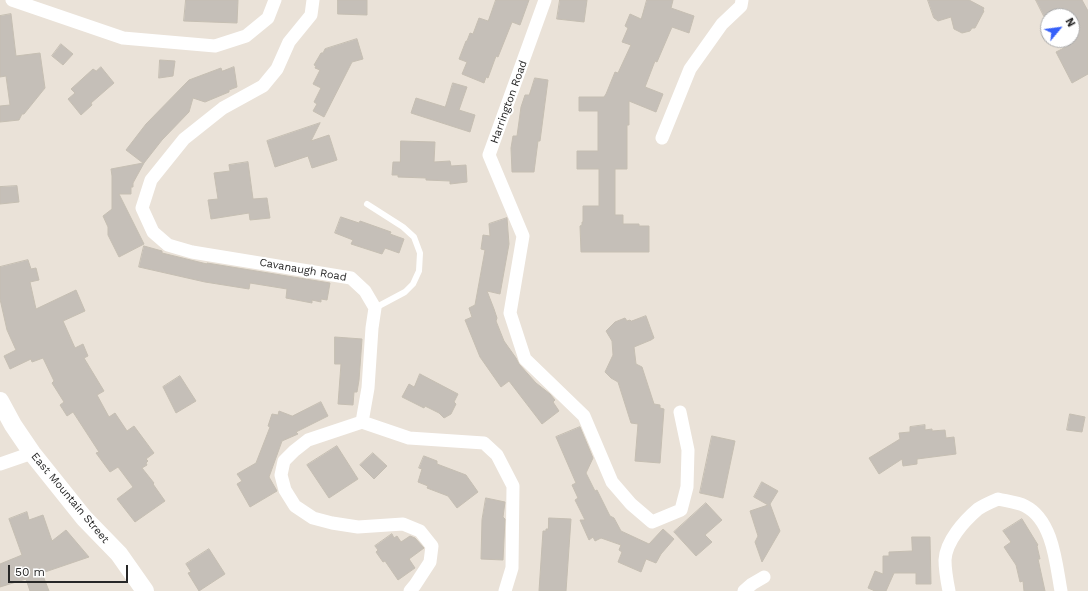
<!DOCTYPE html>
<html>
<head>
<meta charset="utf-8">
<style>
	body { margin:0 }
	#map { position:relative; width:1088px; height:591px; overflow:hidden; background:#eae2d8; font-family:"Work Sans",sans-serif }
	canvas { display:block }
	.north { position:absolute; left:1040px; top:8px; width:40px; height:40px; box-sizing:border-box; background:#fff; border:1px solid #a9a9a9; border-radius:50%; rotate:61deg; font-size:11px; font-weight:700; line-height:16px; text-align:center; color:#272727 }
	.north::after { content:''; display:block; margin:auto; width:14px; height:18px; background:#3660f9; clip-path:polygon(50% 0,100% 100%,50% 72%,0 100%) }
	.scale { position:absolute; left:8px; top:565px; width:120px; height:18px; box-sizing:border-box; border:2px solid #272727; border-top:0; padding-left:5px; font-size:12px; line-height:14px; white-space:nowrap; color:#272727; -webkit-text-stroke:3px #fff; paint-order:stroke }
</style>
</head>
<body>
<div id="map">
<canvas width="1088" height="591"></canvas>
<div class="north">N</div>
<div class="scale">50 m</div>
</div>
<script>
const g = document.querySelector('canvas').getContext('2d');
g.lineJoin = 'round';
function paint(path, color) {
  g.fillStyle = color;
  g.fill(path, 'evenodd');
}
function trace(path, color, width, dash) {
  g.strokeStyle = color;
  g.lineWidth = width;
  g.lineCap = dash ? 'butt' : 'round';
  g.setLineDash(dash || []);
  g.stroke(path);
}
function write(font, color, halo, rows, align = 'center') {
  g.font = font + ' "Work Sans",sans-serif';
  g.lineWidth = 4;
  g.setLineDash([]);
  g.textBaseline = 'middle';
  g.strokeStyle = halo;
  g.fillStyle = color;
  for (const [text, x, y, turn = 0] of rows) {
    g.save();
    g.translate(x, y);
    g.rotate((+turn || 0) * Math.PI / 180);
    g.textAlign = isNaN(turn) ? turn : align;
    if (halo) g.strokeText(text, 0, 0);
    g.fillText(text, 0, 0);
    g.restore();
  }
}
const building = new Path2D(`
	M186,0H238L237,23L184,21Z
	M338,0H367V15L338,14Z
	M496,0H529L520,25L512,22L498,57L496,56L488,78L486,77L484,83L462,74L467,62L459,59L466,41H467L470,33L473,34L479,18L488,21Z
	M560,0H587L584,22L557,19Z
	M647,0H673L671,8L694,16L689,33L672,27L657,62L655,61L645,87L663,94L656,112L629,101V125H627V169H615V215H623V224H639V226H649V252H581L580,226L582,225V222H583V206H599V169H577V151H598V111H579V97H604L606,94L615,72L618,73L631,45L622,42L628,28L625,26L630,14L641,19Z
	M928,0H969L984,8L983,10L984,11L975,28H972L970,31L962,33L954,29L951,17L938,21L934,18Z
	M1036,0H1082L1088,11V74L1072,83L1056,52L1072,44V16H1044Z
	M11,14L16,56L40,53L45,88L24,114H22L19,120L0,122V106L10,105L6,76L0,77V16Z
	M357,39L363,59L352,62L324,117L313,111L317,104L314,102L321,88L313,84L320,70L315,68L316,66L314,65L321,53H323L325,49Z
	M61,44L73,54L63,65L52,56Z
	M160,60L175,61L173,76L159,78Z
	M101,67L114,83L91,103L92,105L81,115L68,99L75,93L71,89L93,69L96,71Z
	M234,67L237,87L229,90V92L205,102L193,98L189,112L162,140L144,163L133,183V187H131V194H119L144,244L119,257L108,235V227L103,216L112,209V176L111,169L143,163L126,150L146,124L189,80L221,68L222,71Z
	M535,78L548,80L540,141H538L534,172H512L511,148L513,136H517L521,107L525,95H529Z
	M453,83L467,87L459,110L475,115L470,132L411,113L416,98L445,107Z
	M320,123L311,141L329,135L337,160L312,168L308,156L275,167L267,141Z
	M401,141L435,142L434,162L450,161L451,166L466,165L467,182L450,184V181L426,180V178L398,177V175H392L393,162H400Z
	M248,162L253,199L267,198L270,218L250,220L249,213L211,219L208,200L218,199L214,173L230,171L229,165Z
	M17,186L19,202L0,204V187Z
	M341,217L359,223L360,221L391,232L390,234L404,239L399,253L385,248L382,254L351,244L353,240L335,233Z
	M507,218L509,244L500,294L487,291L494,309L497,318L496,321L504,341L516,358L519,364L536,383L550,394L555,400L553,402L559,411L542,424L509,381L501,387L480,357L465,320L472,317L469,308L475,305L485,250L481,249L483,235L490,236L489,224Z
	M144,246L162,251V253L207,264V263L330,283L327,300L321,299V302L312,300V303L286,298L287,289L250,283L249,289L205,282L139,267Z
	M28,260L31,269L36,268L39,280L30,282L36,309L76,290L85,311L63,321L75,348L83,344L88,356L84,358L104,391L97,395L109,417L115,413L127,431L134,426L154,453L146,459L148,461L146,463L147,465L142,468L154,483L153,484L165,501L135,522L117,499L133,487L118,467L110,472L96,453L99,452L73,412L67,416L60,405L64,402L52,383L54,381L43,358L32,362L31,359L10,369L4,356L16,350L7,330L0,299V267Z
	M646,316L654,338L651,340L634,347L636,364L642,367L654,404L660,405V408L664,409L660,463L635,461L638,424L631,423L618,382L611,378L605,372L613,355L612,341L606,331L615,322L625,318L627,321L630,320L631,321Z
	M335,337L362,339L359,380L357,392H354L353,405L338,404L341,364H335Z
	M420,374L458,394L454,402L456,404L451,414L444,418L439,413L425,406L424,408L402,397L409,384L414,387Z
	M180,376L196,401L176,413L163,387Z
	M321,402L328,416L296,432L298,434L282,441L269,477L277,491L250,507L237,484L242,481L237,474L256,463L270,427L268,426L272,414L278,415L279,411L292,416Z
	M1070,414L1085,417L1082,432L1067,430Z
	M925,425V430L932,429V431L945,430L946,438L954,437L956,454L917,459V464L903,466L902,459L879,474L869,458L900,439L899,433L910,432V427Z
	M580,427L593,458L586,473L595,491L597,490L610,516L614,518L621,531L649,544L663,529L674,539L661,554L656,563L646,559L641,572L618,562L622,552L619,550L621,545L601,538L595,541L593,537L589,540L580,520H585L575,500L578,498L572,485L576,483L556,437Z
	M712,436L735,441L723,498L700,493Z
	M337,446L358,479L329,498L307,465Z
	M373,453L387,466L374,479L360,465Z
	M424,456L437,461V464L466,475L478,492L457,508L448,496L427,488L428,486L418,482L422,469L419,468Z
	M762,482L778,491L770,504L780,531L762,562L755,542L758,536L750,511L768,505L754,497Z
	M486,498L505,502L503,517L505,519L503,560L481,559L482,520Z
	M706,503L722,520L705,535L712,542L696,556L674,532Z
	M27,512L29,520L43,515L52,541L66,530L89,557L42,573L49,591H30L26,579L0,587V564L22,555L9,519Z
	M549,518L571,519L566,591H539L543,531H546V529H548Z
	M1022,519L1038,545L1037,546L1040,559H1038L1045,591H1024L1023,581L1020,582L1016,565L1004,547L1011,542L1003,531Z
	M392,534L394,538L397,536L401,542L410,536L415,538L424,548L409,559L415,568L398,580L385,561L383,562L376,552L378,550L375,546Z
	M912,537H930L931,584H916V573H894L886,591H875L868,588L875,571L883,574V556H889V552L912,551Z
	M209,549L225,574L199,591L188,573L191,572L186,564Z`);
paint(building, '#c5bfb8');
trace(building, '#c5beb2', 1);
trace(new Path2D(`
	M367,204L403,227L414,237L420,253L419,271L413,284L405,292L375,308`), '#fff', 6);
trace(new Path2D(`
	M12,0L123,38L215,46L246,36L268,18L275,0
	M313,0L311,15L289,42L277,69L263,86L223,108L184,139L151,180L142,208L153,232L168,245L192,252L351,278L365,291L375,308L372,328L368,388L362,422L409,438L484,443L497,455L513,486L512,568L505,591
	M545,0L489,155L523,236L510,313L525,359L584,416L612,482L631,504L652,522L681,510L687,487L688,450L680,412
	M662,138L690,69L722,24L741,6L742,0
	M362,422L308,440L294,451L284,461L281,475L285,490L295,506L313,518L332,523L358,527L403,524L420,531L432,546L430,562L415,585L410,591
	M0,464L32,453
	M744,591L752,584L764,577
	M949,591C947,581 945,571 945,560C946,541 964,521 978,509C984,505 991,502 998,499C1006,501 1017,502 1025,506C1053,520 1056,564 1061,591`), '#fff', 13);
trace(new Path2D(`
	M0,401L13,425L32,453L84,518L119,554L145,591`), '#fff', 18);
write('11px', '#272727', '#fff', [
	["Harrington Road",509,102,-70],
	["Cavanaugh Road",303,270,10],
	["East Mountain Street",70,498,50]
]);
</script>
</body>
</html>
